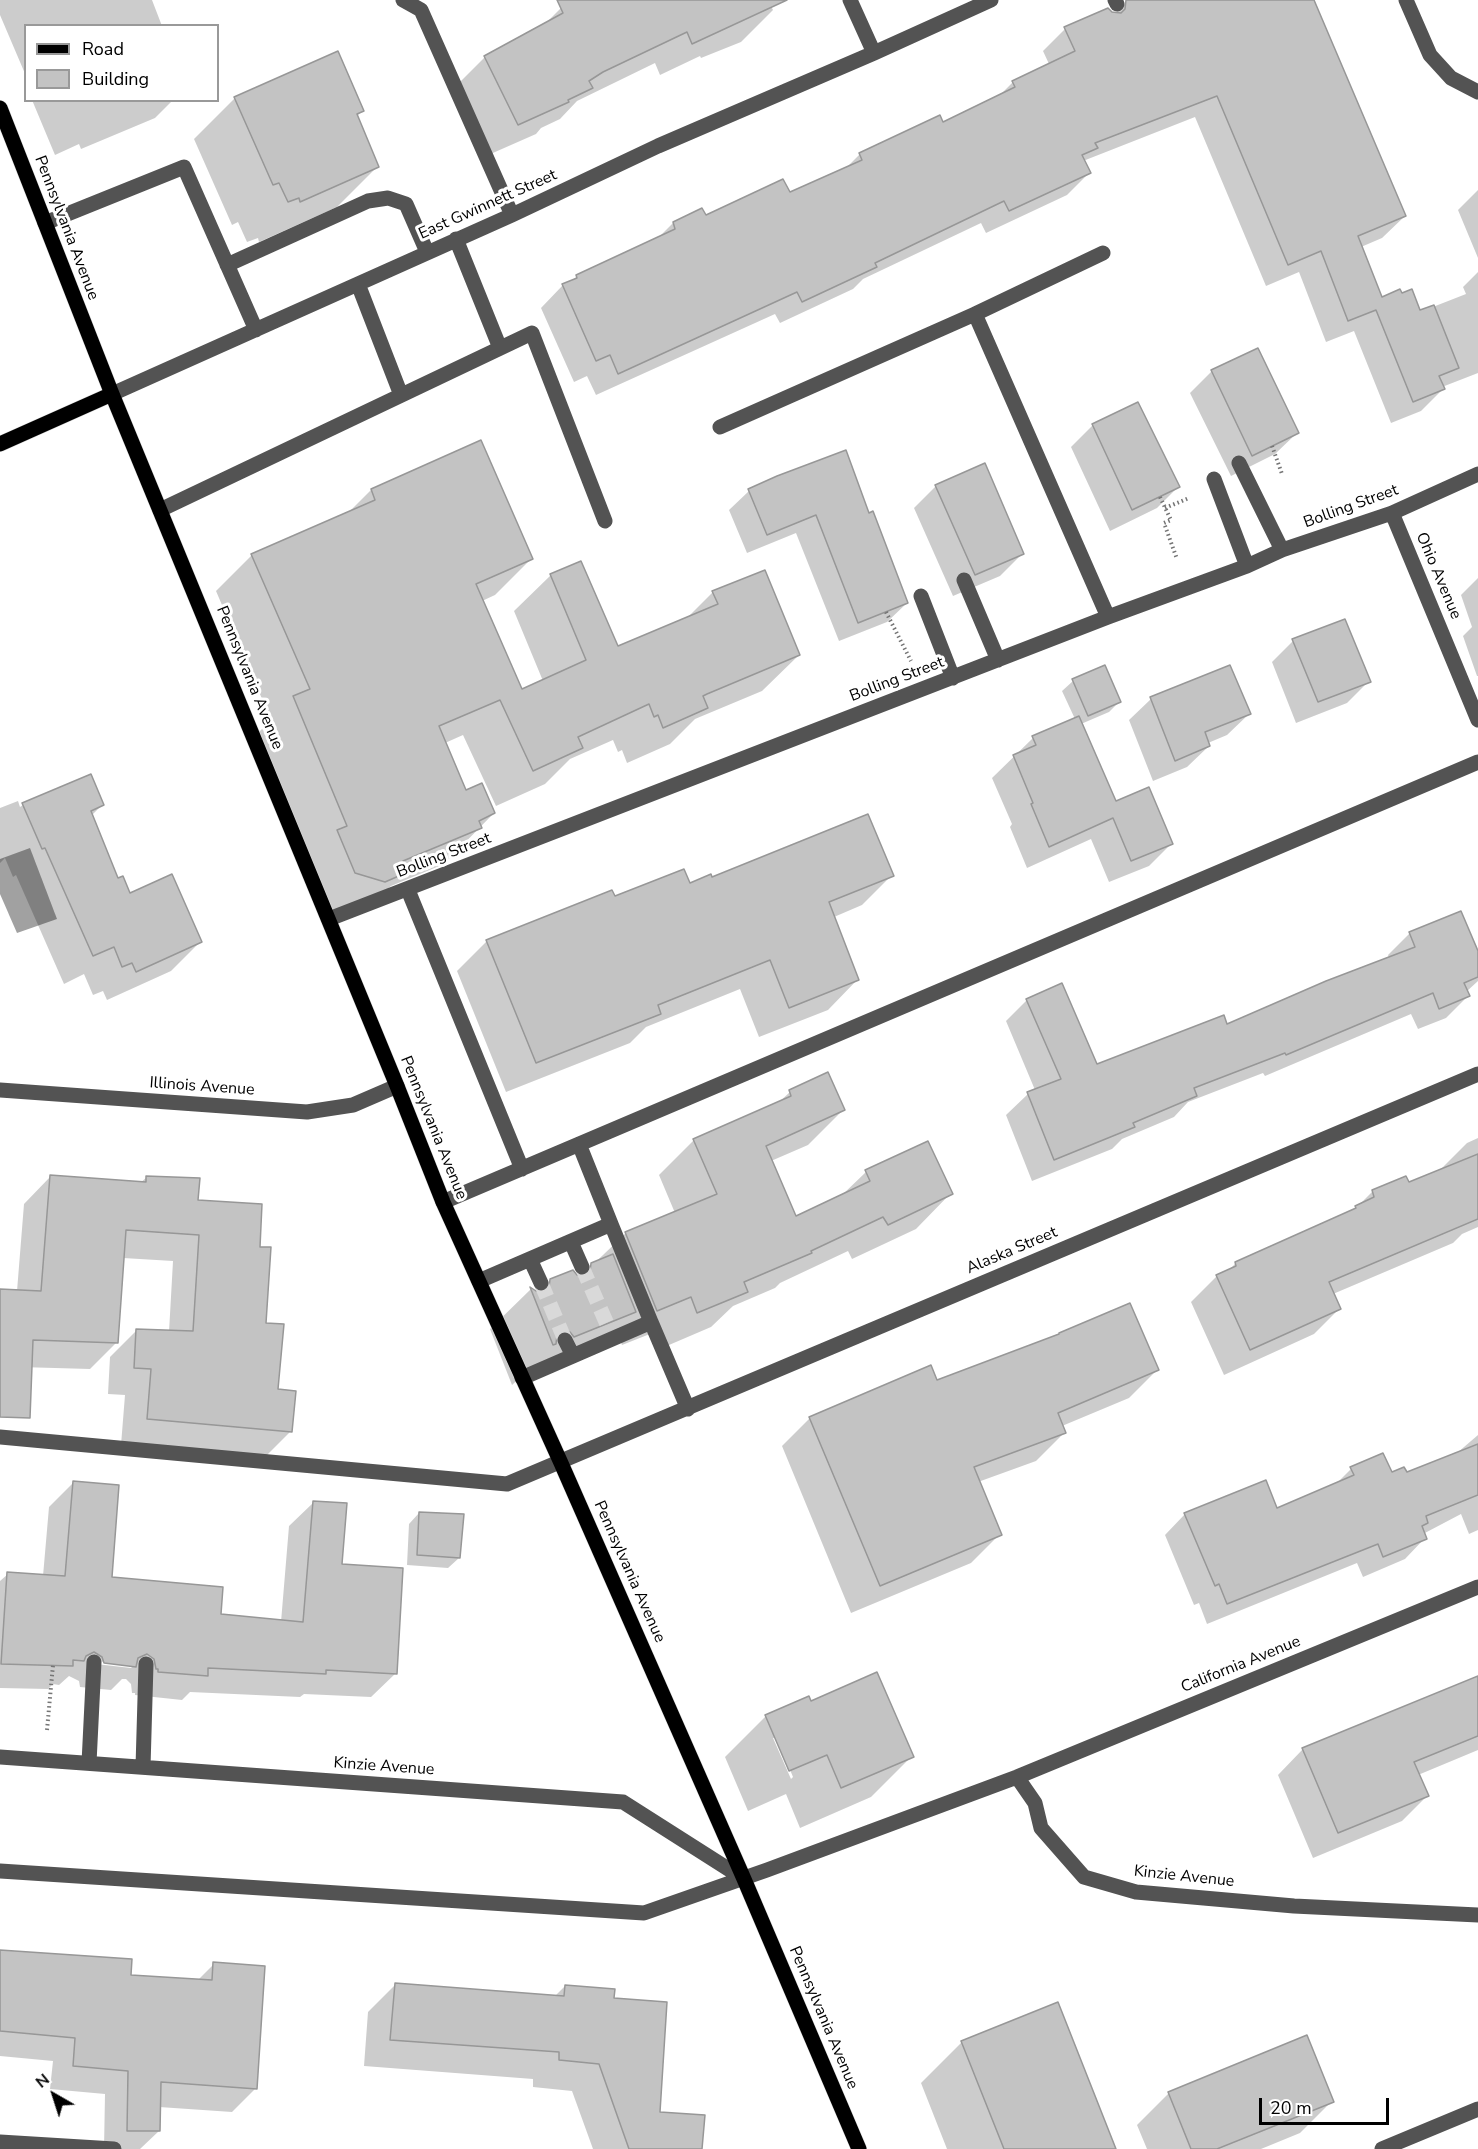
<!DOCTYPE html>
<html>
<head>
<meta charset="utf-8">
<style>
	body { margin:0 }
	#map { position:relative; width:1478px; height:2149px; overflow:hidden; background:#fff; font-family:"Nunito Sans",sans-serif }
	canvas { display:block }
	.legend { position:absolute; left:24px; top:24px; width:195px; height:78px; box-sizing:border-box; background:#fff; border:2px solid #999; margin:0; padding:8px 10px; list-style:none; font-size:18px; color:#000 }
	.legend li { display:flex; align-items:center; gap:12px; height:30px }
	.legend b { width:30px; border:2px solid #999 }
	.north { position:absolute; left:24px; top:2065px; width:60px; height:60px; -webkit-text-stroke:4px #fff; paint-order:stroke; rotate:321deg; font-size:16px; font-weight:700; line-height:24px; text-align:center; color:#000 }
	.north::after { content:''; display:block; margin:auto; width:21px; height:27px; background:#000; clip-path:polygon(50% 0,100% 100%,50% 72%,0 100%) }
	.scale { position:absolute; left:1259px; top:2098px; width:130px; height:27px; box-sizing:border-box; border:3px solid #000; border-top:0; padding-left:8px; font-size:18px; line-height:21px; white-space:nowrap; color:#000; -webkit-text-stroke:4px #fff; paint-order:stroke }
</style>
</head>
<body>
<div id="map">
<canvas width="1478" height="2149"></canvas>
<ul class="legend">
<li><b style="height:8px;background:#000"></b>Road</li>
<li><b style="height:16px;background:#c3c3c3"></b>Building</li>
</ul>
<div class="north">N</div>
<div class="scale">20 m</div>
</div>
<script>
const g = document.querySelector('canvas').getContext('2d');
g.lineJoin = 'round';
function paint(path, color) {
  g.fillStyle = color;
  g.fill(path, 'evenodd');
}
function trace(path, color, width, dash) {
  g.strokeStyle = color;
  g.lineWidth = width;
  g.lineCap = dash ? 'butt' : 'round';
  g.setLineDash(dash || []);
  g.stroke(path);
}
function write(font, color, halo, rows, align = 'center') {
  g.font = font + ' "Nunito Sans",sans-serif';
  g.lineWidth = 6;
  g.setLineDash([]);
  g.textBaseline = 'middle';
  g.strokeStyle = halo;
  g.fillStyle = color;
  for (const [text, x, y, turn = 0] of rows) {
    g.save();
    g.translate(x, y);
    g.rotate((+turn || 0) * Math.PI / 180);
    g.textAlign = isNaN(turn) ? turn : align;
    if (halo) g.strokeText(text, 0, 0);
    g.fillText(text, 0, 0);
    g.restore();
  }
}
paint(new Path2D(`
	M30,848L57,919L17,933L0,894V859Z`), '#a1a1a1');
paint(new Path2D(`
	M0,0H152L162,26H26V76L0,15Z
	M580,0H768L773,10L741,42L701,58L700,56L660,75L655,63L577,101L560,119L541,128L536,134L486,156L453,89L485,57L545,24L561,8Z
	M1131,0H1312L1405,216L1382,238L1361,247L1381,299L1420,312L1466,294L1463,287L1478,272V373L1442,387L1443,389L1421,411L1391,423L1354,331L1326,342L1299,272L1266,286L1195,117L1083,161L1089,173L1067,195L986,233L981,223L863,279L853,289L780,323L775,314L596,395L587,376L574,382L541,308L563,285L571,282L577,276L658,238L673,223L789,194L845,169L860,154L942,124L999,96L1013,82L1049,64L1043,51L1065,29L1114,14Z
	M235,98L362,111L356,117L378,166L337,207L259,242L258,238L247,242L238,222L232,225L194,139Z
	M32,100H173L155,118L81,149L79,144L55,155Z
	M1478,190V258L1458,210Z
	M1212,371L1297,433L1275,454L1231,476L1190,393Z
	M1093,425L1178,487L1157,508L1110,531L1071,447Z
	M936,486L1022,554L1000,576L953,596L914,508Z
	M371,490L531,559L495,595L482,601L521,691L543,681L514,611L551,575L617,648L687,618L713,592L799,655L762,691L695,719L670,744L627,763L622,750L618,752L613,740L570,759L545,784L496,806L463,735L445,743L465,792L494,813L444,864L391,886L369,907L347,917L319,909L258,733L271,720L216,591L252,555L348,513Z
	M749,491L868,515L907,603L887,622L839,641L796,533L747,553L729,510Z
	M1478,578V676H1477L1463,636L1472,627L1461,595Z
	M1293,641L1369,681L1347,703L1296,723L1272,662Z
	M1104,667L1120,701L1109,712L1081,724L1115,803L1171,844L1149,866L1109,882L1091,839L1027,868L1010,827L1012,824L992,778L1033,738L1075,719L1062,691L1073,681Z
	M1230,667L1249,714L1227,735L1208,743L1209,746L1187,767L1153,781L1129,720L1151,699Z
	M18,801L20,807L23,805H102L91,816L118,879L130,895L200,942L171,971L107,1000L103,991L93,995L84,974L64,984L16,875L13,877L5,858L0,863V808Z
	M892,875L862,905L834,917L858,979L828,1010L759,1037L740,989L646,1027L630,1043L506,1092L457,971L487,941L614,898L711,879Z
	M1410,933L1478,955V981L1466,992L1468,996L1446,1018L1418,1029L1411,1014L1265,1076L1263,1073L1188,1102L1174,1117L1122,1139L1112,1149L1032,1181L1006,1115L1028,1094L1035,1090L1006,1021L1027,1000L1096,1066L1226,1026L1389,958L1388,955Z
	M827,1074L843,1110L808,1145L771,1161L796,1218L841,1196L866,1172L951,1193L916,1229L852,1259L848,1251L780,1283L775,1288L733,1306L711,1327L662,1348L655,1332L622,1345L616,1331L526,1372L512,1385L490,1329L531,1289L538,1293L551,1281L580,1277L626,1233L675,1213L659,1175L694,1140L777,1104L790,1092Z
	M1478,1138V1227L1462,1234L1453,1243L1333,1294L1339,1309L1314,1334L1224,1375L1191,1302L1217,1276L1228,1271L1236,1263L1352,1212L1373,1191L1408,1184L1443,1170L1442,1168L1467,1143Z
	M50,1177L140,1183L147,1177L197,1201L258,1248L265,1324L277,1390L291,1431L264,1458L121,1445L125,1395L108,1394L110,1357L137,1330L169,1332L173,1261L123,1258L117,1342L90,1369L19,1367L0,1382V1291H17L24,1204Z
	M1157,1370L1129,1398L1062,1426L1064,1433L1036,1461L978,1482L1000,1534L971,1563L851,1613L782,1446L810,1418L937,1382Z
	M1478,1435V1530L1469,1534L1461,1514L1423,1534L1425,1538L1405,1559L1363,1577L1357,1563L1207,1624L1199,1603L1194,1605L1165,1535L1185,1514L1277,1510L1335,1485L1351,1469L1391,1474L1406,1473L1457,1453Z
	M73,1483L110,1578L219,1615L281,1622L289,1526L314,1502L340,1566L396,1673L371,1697L304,1694L300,1697L190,1692L182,1700L135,1695V1693H132L131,1684L126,1679H122L111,1690L80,1687L79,1681L69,1676L59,1685L53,1684L48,1689L0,1688V1581L8,1574L43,1576L49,1507ZM96,1661L134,1665L131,1668L96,1664Z
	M419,1513L459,1558L448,1568L407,1565L409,1524Z
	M1478,1677V1750L1418,1775L1427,1796L1402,1821L1313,1858L1278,1775L1303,1749Z
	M810,1702L912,1756L871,1797L800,1828L786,1794L748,1811L725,1757L766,1716ZM773,1738H777L793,1777L791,1779Z
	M0,1951L129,1976L197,1981L214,1964L255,2089L232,2112L159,2107V2131L140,2149H104L105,2094L50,2089L53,2061L0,2056Z
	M395,1985L555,1996L565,1986L612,1999L659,2113L700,2149H593L572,2091L533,2087V2079L364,2066L368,2012Z
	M962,2042L1115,2149H947L921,2083Z
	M1169,2093L1332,2101L1300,2133L1261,2149H1147L1137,2125Z`), '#0003');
const building = new Path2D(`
	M557,0H787L692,44L687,32L603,72L589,81L593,88L568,100L569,102L518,125L484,56L563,13Z
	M1126,0H1314L1406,216L1358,236L1382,297L1400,289L1402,293L1412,289L1420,310L1434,305L1459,368L1439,376L1445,389L1413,402L1376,310L1348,321L1321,251L1288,265L1217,96L1095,143L1098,148L1082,155L1091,173L1009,211L1004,201L875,263L877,267L802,302L797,292L618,374L610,355L596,361L562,284L577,278L576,275L675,229L673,222L702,208L706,215L783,179L790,192L862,160L859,153L940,115L943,122L1015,87L1012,81L1075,51L1064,27L1108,8L1112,12L1121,13L1125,9Z
	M338,51L364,111L357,114L379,167L300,202L299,198L288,202L279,183L273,185L234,97Z
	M1258,348L1299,433L1252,456L1211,370Z
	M1138,402L1180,487L1132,510L1092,424Z
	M481,440L533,559L476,584L522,689L586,660L550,574L581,561L618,646L718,604L712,591L765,570L800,655L707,694L703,696L708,708L663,728L658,715L654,717L649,704L578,737L583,748L533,771L500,700L439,726L466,790L482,783L495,813L479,821L482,828L403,861L408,872L385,882L355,873L337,830L347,826L293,696L310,689L251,554L375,500L371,489Z
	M846,450L869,513L873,511L908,603L858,623L816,515L767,535L748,489L777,476Z
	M985,463L1024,554L975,575L935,485Z
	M1345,619L1371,682L1318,702L1292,639Z
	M1105,665L1121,702L1088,716L1072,679Z
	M1230,665L1251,714L1205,732L1210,746L1175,761L1150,697Z
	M1079,716L1116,801L1149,787L1173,844L1131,861L1113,818L1049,847L1031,804L1033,803L1013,755L1036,745L1032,736Z
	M91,774L104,805L91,811L118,878L123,876L130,893L172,874L202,942L136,972L132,963L122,967L114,947L93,956L45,848L42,849L22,803Z
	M868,814L894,876L829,902L859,980L789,1008L770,960L658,1005L661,1014L536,1063L486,940L612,890L615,896L684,869L690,883L711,874L712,877Z
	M1461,911L1478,951V977L1464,983L1470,996L1439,1009L1433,993L1286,1055L1285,1053L1194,1088L1197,1096L1133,1123L1135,1127L1054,1160L1027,1092L1061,1079L1026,999L1062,983L1097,1064L1224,1015L1227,1024L1326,981L1415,947L1409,932Z
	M828,1072L845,1110L766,1146L796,1216L870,1181L865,1170L928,1141L953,1194L888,1225L883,1217L811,1251L812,1253L744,1282L748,1292L697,1313L691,1297L657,1311L625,1232L717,1194L693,1139L791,1096L789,1090Z
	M1478,1154V1219L1329,1282L1341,1309L1250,1350L1216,1275L1236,1266L1235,1262L1356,1208L1355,1206L1374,1197L1372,1190L1406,1176L1409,1182Z
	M50,1175L146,1182V1176L200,1178L198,1200L262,1204L260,1247H271L266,1323L284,1324L278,1389L296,1391L292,1432L147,1419L151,1369L134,1368L136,1329L193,1331L199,1235L126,1230L118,1343L33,1340L30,1418L0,1417V1289L41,1291Z
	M613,1254L636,1312L574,1337L570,1332L561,1331L557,1335L556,1344L553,1345L530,1287L536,1291L544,1292L549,1288L550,1279L573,1270L577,1275L585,1276L590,1272L591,1263Z
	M1130,1303L1159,1370L1058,1413L1066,1433L974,1467L1002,1535L880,1586L809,1417L931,1365L937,1380L1059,1334V1333Z
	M1478,1444V1495L1426,1516L1428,1523L1422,1526L1427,1539L1383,1557L1378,1544L1227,1604L1219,1584L1215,1586L1184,1513L1266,1480L1277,1508L1354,1475L1350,1467L1383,1453L1392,1472L1404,1467L1407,1472Z
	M73,1481L119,1485L112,1577L223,1587L221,1614L303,1622L313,1501L347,1503L342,1564L403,1568L397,1674L326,1670V1674L208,1668V1676L158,1672V1669H156L154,1659L147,1654L138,1658L136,1667L104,1663L102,1657L94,1652L86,1656L84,1661L73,1660V1666L1,1664L7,1572L65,1576Z
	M419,1512L464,1514L460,1558L417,1555Z
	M877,1672L914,1757L841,1788L827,1755L789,1771L765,1715L809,1696L811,1701Z
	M1478,1676V1736L1414,1762L1429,1796L1338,1833L1302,1748Z
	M0,1950L132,1959L131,1975L212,1980L213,1962L265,1966L257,2089L161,2082L160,2131H127L128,2071L73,2066L75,2038L0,2031Z
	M395,1983L564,1996L565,1985L615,1989L614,1998L667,2002L660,2112L705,2115L702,2149H629L599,2064L559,2060V2052L390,2040Z
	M1058,2002L1116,2149H1004L961,2041Z
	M1307,2035L1334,2102L1217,2149H1191L1168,2092Z`);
paint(building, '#c3c3c3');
trace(building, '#979797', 1.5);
trace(new Path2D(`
	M582,1267L607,1324
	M541,1283L565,1340`), '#d9d9d9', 15, [15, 8]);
const major = new Path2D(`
	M0,108L112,394L397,1086L443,1202L561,1463L744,1879L859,2149
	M0,444L112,394`);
trace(major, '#dbdbdb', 16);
trace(new Path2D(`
	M1272,446L1282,474
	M1160,497L1171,520L1164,523L1177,559
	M1165,508L1189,498
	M886,612L911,661
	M47,1730L53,1665`), '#757575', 4, [1.5, 3]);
trace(new Path2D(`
	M403,0L421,10L512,215
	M850,0L874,53
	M1115,0L1117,4
	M1406,0L1430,55L1451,78L1478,92
	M45,223L184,167L256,330
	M456,239L500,348
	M1103,253L975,314L1108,617
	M227,265L368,201L388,198L406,204L427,252
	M358,284L401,395
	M112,394L512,215L658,146L874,53L991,0
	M720,427L975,314
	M1239,463L1282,550
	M1214,479L1247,566
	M160,510L532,333L605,521
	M1392,513L1478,720
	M964,580L998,660
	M921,596L953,678
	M408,890L522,1169
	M329,919L1108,617L1247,566L1282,550L1392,513L1478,474
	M0,1090L307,1112L353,1105L397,1086
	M443,1202L1478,762
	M611,1224L651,1322
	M571,1242L582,1267
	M530,1259L541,1283
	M479,1281L611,1224L579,1144
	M565,1340L573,1356
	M522,1378L651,1322L688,1409
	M0,1437L507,1484L1478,1074
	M0,1757L623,1802L744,1879
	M89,1763L94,1662
	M143,1767L146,1664
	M1017,1777L1035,1803L1041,1828L1084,1877L1136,1892L1294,1906L1478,1915
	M0,1871L644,1913L767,1870L1017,1777L1478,1587
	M0,2142L114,2149
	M1382,2149L1478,2109`), '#535353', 15);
trace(major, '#000', 15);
write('16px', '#000', '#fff', [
	["East Gwinnett Street",488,205,-24],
	["Pennsylvania Avenue",66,228,69],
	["Bolling Street",1351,507,-20],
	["Ohio Avenue",1438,576,67],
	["Pennsylvania Avenue",249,678,68],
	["Bolling Street",897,680,-21],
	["Bolling Street",444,856,-21],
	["Illinois Avenue",202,1087,4],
	["Pennsylvania Avenue",433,1128,68],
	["Alaska Street",1012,1251,-23],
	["Pennsylvania Avenue",629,1572,66],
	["California Avenue",1241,1665,-22],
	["Kinzie Avenue",384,1767,4],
	["Kinzie Avenue",1184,1877,6],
	["Pennsylvania Avenue",823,2018,67]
]);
</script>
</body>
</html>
